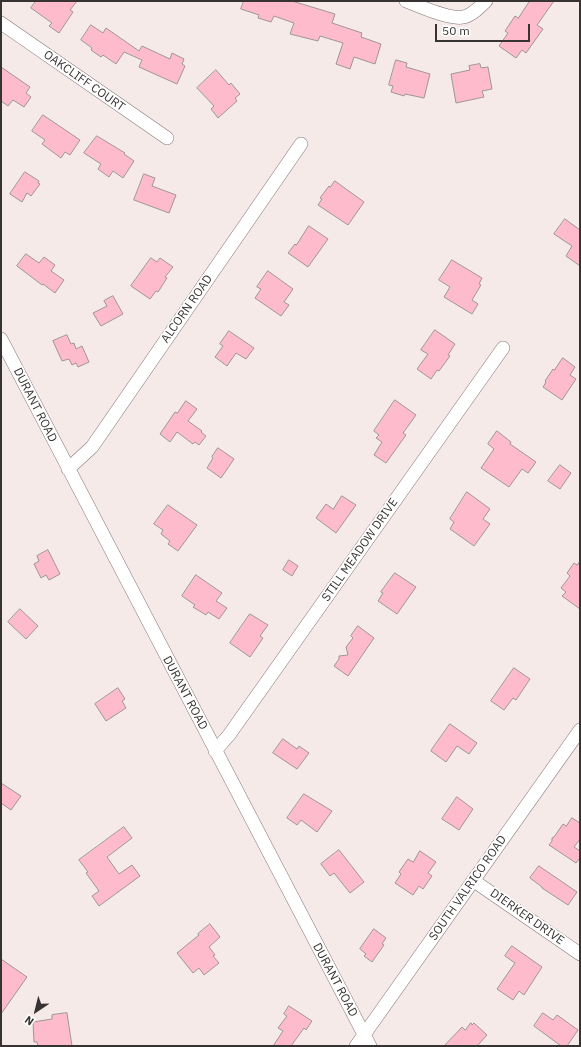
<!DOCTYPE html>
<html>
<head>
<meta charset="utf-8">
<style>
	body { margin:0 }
	#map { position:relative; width:581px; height:1047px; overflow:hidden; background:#f6eae9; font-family:"IBM Plex Sans",sans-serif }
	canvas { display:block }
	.frame { position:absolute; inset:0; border:2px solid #373332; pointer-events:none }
	.north { position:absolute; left:16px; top:991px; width:40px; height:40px; -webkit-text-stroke:3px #fff; paint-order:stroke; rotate:215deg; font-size:11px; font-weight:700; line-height:16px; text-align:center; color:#373332 }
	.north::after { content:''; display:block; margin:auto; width:14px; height:18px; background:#373332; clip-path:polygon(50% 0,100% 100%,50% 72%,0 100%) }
	.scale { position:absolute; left:435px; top:24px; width:95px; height:18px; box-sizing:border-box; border:2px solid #373332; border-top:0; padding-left:5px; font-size:12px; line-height:14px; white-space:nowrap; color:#373332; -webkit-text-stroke:3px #fff; paint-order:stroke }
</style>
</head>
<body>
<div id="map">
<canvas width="581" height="1047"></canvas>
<div class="frame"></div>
<div class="north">N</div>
<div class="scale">50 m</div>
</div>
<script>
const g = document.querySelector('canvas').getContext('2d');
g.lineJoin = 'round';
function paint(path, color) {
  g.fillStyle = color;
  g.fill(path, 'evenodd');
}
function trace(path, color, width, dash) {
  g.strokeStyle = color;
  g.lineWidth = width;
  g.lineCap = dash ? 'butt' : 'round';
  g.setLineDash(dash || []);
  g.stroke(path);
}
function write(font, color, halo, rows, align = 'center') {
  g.font = font + ' "IBM Plex Sans",sans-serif';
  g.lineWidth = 3.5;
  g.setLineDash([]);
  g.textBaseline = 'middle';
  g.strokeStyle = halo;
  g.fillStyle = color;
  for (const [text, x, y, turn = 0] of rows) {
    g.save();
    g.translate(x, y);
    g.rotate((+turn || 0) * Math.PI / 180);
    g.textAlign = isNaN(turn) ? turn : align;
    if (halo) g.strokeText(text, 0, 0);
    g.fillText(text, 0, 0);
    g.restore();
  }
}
const building = new Path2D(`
	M36,1H77L70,10L73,12L59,33L49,26L52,23L31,8Z
	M244,1H292L335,14L332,23L362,33L361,37L381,44L375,64L354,57L350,69L336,64L343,43L320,36L318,41L290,34L294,23L274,16L271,22L258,18L259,15L241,9Z
	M530,1H554L537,25L543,29L526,53L522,50L516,58L499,46L508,33L505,31L515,16L518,18Z
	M91,25L103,33L106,28L139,51L142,46L170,59L172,53L184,59L182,64L185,66L177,84L139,67L142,60L124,52L116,64L103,55L101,57L91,50L92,48L81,40Z
	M396,60L407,63L406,67L430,74L424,98L405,94L404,96L391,92L393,86L389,85Z
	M480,64L481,68L488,67L492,89L482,91L484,97L456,103L451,74L470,70L469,66Z
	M1,67L30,87L26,93L31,97L24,107L13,100L8,106L1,101Z
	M216,70L229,85L231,83L240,94L235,98L237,101L218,118L211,109L214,106L197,88Z
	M43,115L80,140L70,155L65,152L61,158L42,144L45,140L32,131Z
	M97,136L125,153L124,154L134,161L123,178L113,171L109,177L98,169L101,164L84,153Z
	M25,172L39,181L38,183L40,184L31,196L27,193L22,202L10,194Z
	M144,174L155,178L152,186L176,195L169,213L134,200Z
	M335,181L364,202L348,225L318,205L322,199L320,198L329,186L330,187Z
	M565,219L580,230V266L566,256L572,246L554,234Z
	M309,226L328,239L308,267L288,253L295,244L296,245Z
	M26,254L39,263L44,257L55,265L51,271L64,280L55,293L43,284L42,285L17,266Z
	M151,258L157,262L160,258L173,267L165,277L167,278L158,292L156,291L150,299L131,286Z
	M452,260L482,278L479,284L481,285L472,300L478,304L472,314L444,297L450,287L439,280Z
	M268,271L293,289L284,302L289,305L281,316L255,298L261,289L257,287Z
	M113,296L123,314L101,326L93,313L107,306L104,301Z
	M435,330L455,344L448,355L450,356L439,371L437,370L431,379L417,369L428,354L421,350Z
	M229,331L254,348L246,359L236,353L227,366L215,357L223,346L220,344Z
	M67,335L71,344L74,343L76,349L82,346L89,362L78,367L76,363L72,365L69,359L62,361L53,341Z
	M563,358L575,367L570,375L576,379L562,400L543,387L546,382L545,381L553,369L554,370Z
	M395,400L416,415L403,433L406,435L386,463L374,455L382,442L376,438L379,435L374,431Z
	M186,401L197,409L188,421L202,431L201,432L206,436L199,445L195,442L193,444L177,432L170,442L160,434L175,412L177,413Z
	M497,431L511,442L510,444L536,462L528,473L522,469L509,487L481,468L494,449L488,444Z
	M218,448L234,459L221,478L207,468L213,458L212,457Z
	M560,465L571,473L560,489L548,481Z
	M467,492L490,509L483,519L490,524L474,546L450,529L454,522L450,519Z
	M342,496L356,505L336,533L316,518L326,504L333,509Z
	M168,505L197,525L178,551L168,544L170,541L161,534L163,530L154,524Z
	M48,550L60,574L49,580L46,575L41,578L34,564L39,561L37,556Z
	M289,560L298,566L292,576L283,570Z
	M580,561V609L562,596L566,592L561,588L570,576L567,573L574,563L577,565Z
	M395,573L416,587L397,614L378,601L383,593L381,592Z
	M196,575L222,593L216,601L227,608L219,619L208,612L206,615L193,607L195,605L182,596Z
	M20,609L38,626L26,639L8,622Z
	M250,614L268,625L260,636L263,638L250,657L230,643Z
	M358,626L374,638L348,676L334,666L339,659V656L348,655L346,647L353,638L351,636Z
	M514,668L530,679L516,700L513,698L504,710L491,701Z
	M118,688L125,699L122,701L126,708L106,721L95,704Z
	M450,724L477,743L469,754L457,746L446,762L431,751Z
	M283,739L297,749L299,746L309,753L297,769L273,753Z
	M1,783L21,796L11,810L1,803Z
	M304,794L332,811L317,832L301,820L297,825L287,818Z
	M457,797L473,809L459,830L442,819Z
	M572,818L580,823V839L574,847L580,851V858L576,863L549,845L552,841V838L554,837L563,824L566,826Z
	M124,827L132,838L107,857L119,874L132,865L140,876L99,906L92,896L99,891L86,873L88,872L79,860Z
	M339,850L364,882L350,893L334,873L330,876L321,864Z
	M420,851L436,862L428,873L432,876L423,889L419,886L413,895L395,883L401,874L399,872L408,859L413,862Z
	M539,866L577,892L568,905L542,888V887L530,878Z
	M210,924L220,937L209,947L215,955L213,956L219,963L204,975L199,968L193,973L177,953L199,935L198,934Z
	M374,929L386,938L382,944L384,945L372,962L364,956L366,954L360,949Z
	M512,946L542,967L524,995L519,991L513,1000L497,989L515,963L505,956Z
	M1,959L27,977L1,1014Z
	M289,1006L312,1021L306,1030L304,1028L291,1046H273L283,1031L278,1028L287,1016L284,1014Z
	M67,1013L72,1046H38L37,1042H34L33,1022L52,1019V1015Z
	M543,1013L553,1020L557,1015L578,1030L567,1046H561L534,1026Z
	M471,1023L472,1025L474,1023L487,1035L477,1046H444L462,1027L465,1030Z`);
paint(building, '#fdbbcc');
trace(building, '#9f9597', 1);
const minor = new Path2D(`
	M406,1C419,6 450,20 463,17C471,16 480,7 486,1
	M1,23L167,138
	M1,339L370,1046
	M68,469L92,447L301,144
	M215,751L229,735L503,348
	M474,881L580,954
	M356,1046L580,730`);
trace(minor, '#817776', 14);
trace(minor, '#fff', 13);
write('12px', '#373332', '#fff', [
	["OAKCLIFF COURT",84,81,35],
	["ALCORN ROAD",187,309,-55],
	["DURANT ROAD",35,405,63],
	["STILL MEADOW DRIVE",360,550,-55],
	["DURANT ROAD",185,693,62],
	["SOUTH VALRICO ROAD",468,888,-55],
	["DIERKER DRIVE",527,917,35],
	["DURANT ROAD",335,980,62]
]);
</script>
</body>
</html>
